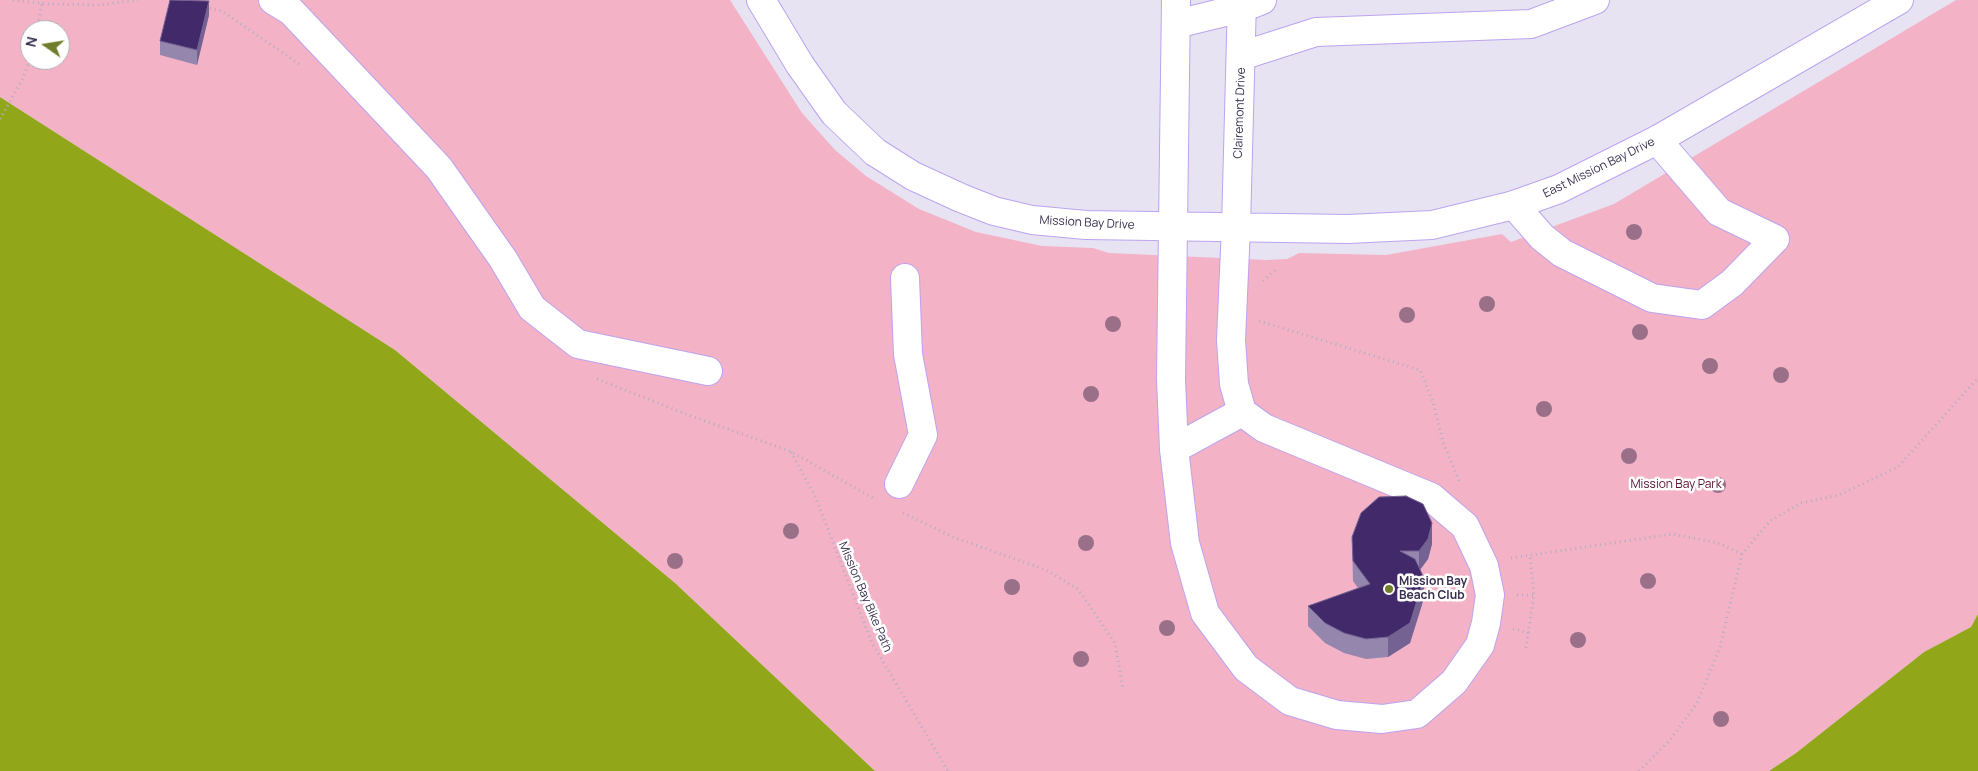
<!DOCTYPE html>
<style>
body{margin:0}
#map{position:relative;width:1978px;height:771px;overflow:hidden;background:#e8e3f3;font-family:Manrope,sans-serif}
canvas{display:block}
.north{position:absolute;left:20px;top:20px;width:50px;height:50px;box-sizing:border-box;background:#fff;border:1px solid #b0acb8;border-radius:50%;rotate:283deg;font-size:14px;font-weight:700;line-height:20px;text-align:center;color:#392f4e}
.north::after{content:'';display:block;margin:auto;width:18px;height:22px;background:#707e2b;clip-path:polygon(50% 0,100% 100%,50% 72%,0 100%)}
</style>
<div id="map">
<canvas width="1978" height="771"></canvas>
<div class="north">N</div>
</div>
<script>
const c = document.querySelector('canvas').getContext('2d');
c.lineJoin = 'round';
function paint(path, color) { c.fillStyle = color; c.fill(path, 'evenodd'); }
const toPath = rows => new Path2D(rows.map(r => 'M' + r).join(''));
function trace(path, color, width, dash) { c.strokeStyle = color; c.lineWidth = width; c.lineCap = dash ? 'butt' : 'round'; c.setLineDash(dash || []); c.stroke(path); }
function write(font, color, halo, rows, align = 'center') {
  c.font = font + ' Manrope,sans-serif'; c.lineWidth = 5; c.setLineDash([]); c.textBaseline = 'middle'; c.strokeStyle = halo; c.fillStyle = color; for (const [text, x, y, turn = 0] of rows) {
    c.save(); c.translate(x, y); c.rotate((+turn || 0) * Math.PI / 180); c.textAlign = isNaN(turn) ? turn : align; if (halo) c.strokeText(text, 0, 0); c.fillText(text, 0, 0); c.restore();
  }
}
paint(toPath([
 [0,0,730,0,802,113,835,150,866,176,919,209,976,232,1042,246,1093,248,1109,253,1266,260,1287,259,1299,253,1386,255,1502,234,1511,242,1614,204,1956,0,1978,0,1978,614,1971,627,1924,652,1796,753,1769,771,875,771,675,583,395,350,0,97],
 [30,30,60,30,60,60,30,60]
]), '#f3b2c6');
paint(toPath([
 [0,97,395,350,675,583,875,771,0,771],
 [1978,614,1978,771,1769,771,1796,753,1924,652,1971,627]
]), '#92a61a');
const minor = toPath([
 [273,0,291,11,439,168,503,259,532,308,578,344,708,371],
 [1514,205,1542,237,1562,253,1652,298,1702,305,1732,283,1775,239,1719,212,1657,140],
 [1173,226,1171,379,1174,449,1185,543,1205,613,1246,668,1290,701,1337,715,1382,719,1417,714,1454,682,1480,645,1486,623,1490,595,1484,566,1465,526,1431,497,1264,428,1242,412,1234,384,1231,340,1236,227],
 [1174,449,1242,412],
 [899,484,923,435,908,354,905,278]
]);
const major = toPath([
 [761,0,800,65,834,113,875,152,913,176,961,198,994,211,1032,220,1086,225,1348,229,1432,225,1514,205,1559,189,1657,140,1899,0],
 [1173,226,1176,0],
 [1236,227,1242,0]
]);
const highway = toPath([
 [1176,24,1242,8,1262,0],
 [1241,56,1316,32,1531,24,1595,0]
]);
trace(minor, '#bca4f0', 30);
trace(major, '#bca4f0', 30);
trace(highway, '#bca4f0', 30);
trace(toPath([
 [13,0,48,4,99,5,138,0],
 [205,7,222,11,299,64],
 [37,30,42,3],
 [0,119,22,80,30,59],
 [1263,281,1275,270],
 [1259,321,1420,370,1433,402,1443,442,1460,483],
 [597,379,691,416,790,451,873,498],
 [791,452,815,496,872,643,948,771],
 [903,513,953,537,1046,570,1078,589,1115,643,1123,690],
 [1511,558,1673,534,1718,543,1742,554],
 [1517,595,1534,595],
 [1513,629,1530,633],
 [1526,648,1534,595,1530,555],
 [1639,771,1670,740,1697,703,1720,647,1742,554,1770,521,1801,503,1839,495,1898,467,1978,378]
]), '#b3adc1', 3, [1, 4]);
trace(minor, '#fff', 28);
trace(major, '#fff', 28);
trace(highway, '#fff', 28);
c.fillStyle = '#9a7089';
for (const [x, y] of [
 [1634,232],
 [1487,304],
 [1407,315],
 [1113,324],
 [1640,332],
 [1710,366],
 [1781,375],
 [1091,394],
 [1544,409],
 [1629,456],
 [1718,485],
 [791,531],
 [1086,543],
 [675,561],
 [1648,581],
 [1012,587],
 [1167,628],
 [1578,640],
 [1081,659],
 [1721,719]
]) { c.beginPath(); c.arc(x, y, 8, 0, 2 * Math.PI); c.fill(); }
paint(toPath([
 [209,15,197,65,160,55,160,41],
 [1352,537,1432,544,1428,559,1420,570,1424,598,1410,643,1388,657,1366,659,1344,653,1325,643,1308,626,1308,606,1358,588,1353,581]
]), '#9586ae');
paint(toPath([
 [209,1,209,15,197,65,197,50],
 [1432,523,1432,544,1428,559,1419,571,1419,551],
 [1424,578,1424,598,1410,643,1388,657,1388,637]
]), '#746293');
const building = toPath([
 [170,0,209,1,197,50,160,41,170,0],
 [1406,496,1423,504,1432,523,1428,539,1419,551,1400,551,1415,559,1424,578,1410,623,1388,637,1366,639,1344,633,1325,623,1308,606,1370,584,1353,561,1352,537,1361,513,1379,497,1406,496]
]);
paint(building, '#422a6a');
trace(building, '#746293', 1);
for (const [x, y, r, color] of [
 [1389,589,5,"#707e2b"]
]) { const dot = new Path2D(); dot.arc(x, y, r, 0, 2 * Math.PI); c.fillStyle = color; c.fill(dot); trace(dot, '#fff', 2); }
write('12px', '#392f4e', '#fff', [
 ["Clairemont Drive",1240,113,-88],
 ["East Mission Bay Drive",1599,168,-26],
 ["Mission Bay Drive",1087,223,3],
 ["Mission Bay Bike Path",865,597,67]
]);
write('12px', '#5b1132', '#fff', [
 ["Mission Bay Park",1676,485]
]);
write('bold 12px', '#392f4e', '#fff', [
 ["Mission Bay",1399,582],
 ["Beach Club",1399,596]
], 'left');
</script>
